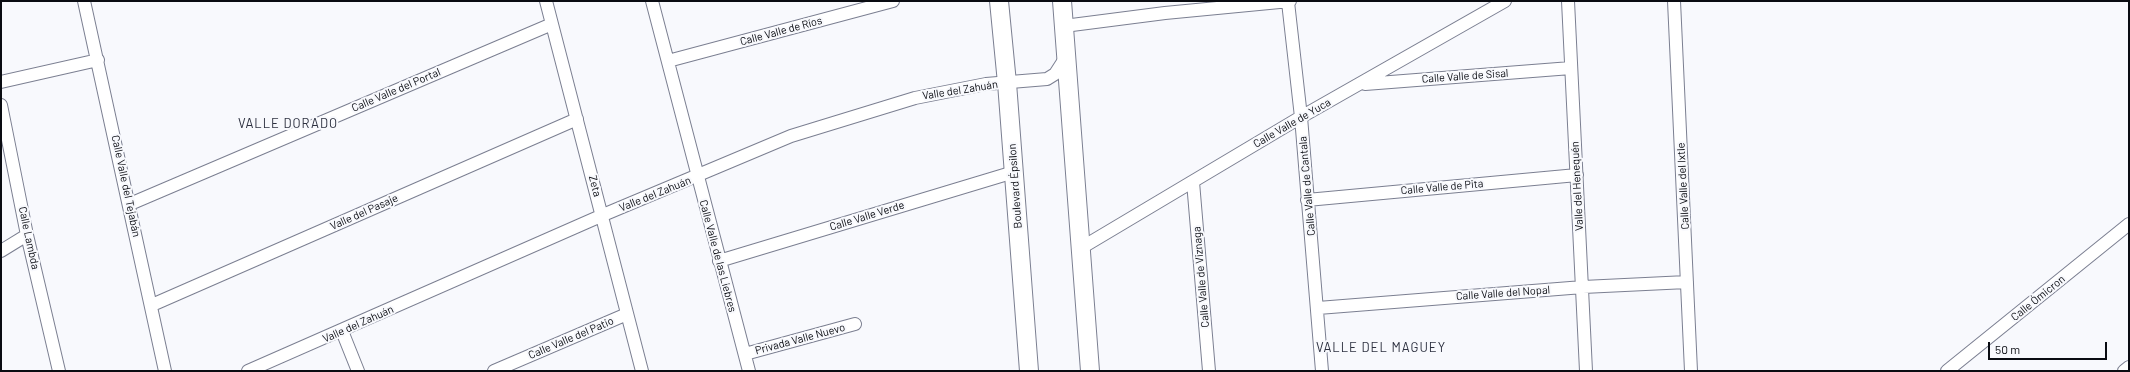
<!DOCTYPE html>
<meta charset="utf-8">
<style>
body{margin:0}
#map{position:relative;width:2130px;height:372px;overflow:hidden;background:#f8f9fd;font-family:Barlow,sans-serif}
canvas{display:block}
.frame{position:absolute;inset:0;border:2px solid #0a0c12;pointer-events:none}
.scale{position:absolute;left:1988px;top:342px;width:119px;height:18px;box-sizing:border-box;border:2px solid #0a0c12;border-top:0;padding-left:5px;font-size:12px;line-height:14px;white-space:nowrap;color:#0a0c12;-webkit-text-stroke:3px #f8f9fd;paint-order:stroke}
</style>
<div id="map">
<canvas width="2130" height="372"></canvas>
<div class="frame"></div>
<div class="scale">50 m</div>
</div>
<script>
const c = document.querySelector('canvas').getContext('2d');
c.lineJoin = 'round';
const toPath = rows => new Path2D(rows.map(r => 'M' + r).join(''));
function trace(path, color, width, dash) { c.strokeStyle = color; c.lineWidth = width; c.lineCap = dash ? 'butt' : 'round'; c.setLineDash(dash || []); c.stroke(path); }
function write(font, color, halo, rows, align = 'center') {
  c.font = font + ' Barlow,sans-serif'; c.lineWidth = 4; c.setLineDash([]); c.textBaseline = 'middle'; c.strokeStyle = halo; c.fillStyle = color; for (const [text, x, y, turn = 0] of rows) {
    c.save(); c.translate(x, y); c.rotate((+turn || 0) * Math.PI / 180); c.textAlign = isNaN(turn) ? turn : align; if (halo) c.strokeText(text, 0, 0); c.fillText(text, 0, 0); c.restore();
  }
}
const street = toPath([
 [84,1,165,371],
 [546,1,642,371],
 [652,1,749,371],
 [1568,1,1586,371],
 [1674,1,1691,371],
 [1288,2,1301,117,1322,371],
 [1064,26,1165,13,1290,1],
 [668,61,893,1],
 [1,82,98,60],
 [1365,84,1571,68],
 [1,105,27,235,59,371],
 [1193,182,1209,371],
 [1307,200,1577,175],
 [130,204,552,24],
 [1081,248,1301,117,1505,1],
 [1,251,27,235],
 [719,261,1014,172],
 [152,305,577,119],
 [1318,308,1583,287,1687,282],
 [342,331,358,371],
 [745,354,855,324],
 [248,371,603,215,791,136,915,98,986,84,1047,79,1055,74,1066,57],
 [494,371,627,314],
 [1947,371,2129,224],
 [2124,371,2129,367]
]);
const secondary = toPath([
 [999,1,1007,83,1029,371],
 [1062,1,1090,371]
]);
trace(street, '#7b7f91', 14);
trace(secondary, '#7b7f91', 20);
trace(street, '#fff', 12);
trace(secondary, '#fff', 18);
write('11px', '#0a0c12', '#f8f9fd', [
 ["Calle Valle de Ríos",781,31,-15],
 ["Calle Valle de Sisal",1465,76,-4],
 ["Calle Valle del Portal",396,90,-23],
 ["Valle del Zahuán",960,90,-9],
 ["Calle Valle de Yuca",1292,123,-30],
 ["Calle Valle del Tejabán",126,186,78],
 ["Zeta",595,186,75],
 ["Boulevard Épsilon",1015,186,-94],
 ["Calle Valle de Cantala",1307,186,-95],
 ["Valle del Henequén",1577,186,-93],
 ["Calle Valle del Ixtle",1683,186,-93],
 ["Calle Valle de Pita",1442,187,-5],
 ["Valle del Zahuán",655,194,-22],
 ["Valle del Pasaje",364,212,-24],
 ["Calle Valle Verde",867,216,-17],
 ["Calle Lambda",29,238,78],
 ["Calle Valle de las Liebres",718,256,75],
 ["Calle Valle de Viznaga",1201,277,-95],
 ["Calle Valle del Nopal",1503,293,-4],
 ["Calle Ómicron",2038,298,-39],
 ["Valle del Zahuán",358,324,-24],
 ["Calle Valle del Patio",571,338,-23],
 ["Privada Valle Nuevo",800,339,-15]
]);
c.letterSpacing = '1px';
write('13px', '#2d3140', '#f8f9fd', [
 ["VALLE DORADO",288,124],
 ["VALLE DEL MAGUEY",1381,348]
]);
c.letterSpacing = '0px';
</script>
